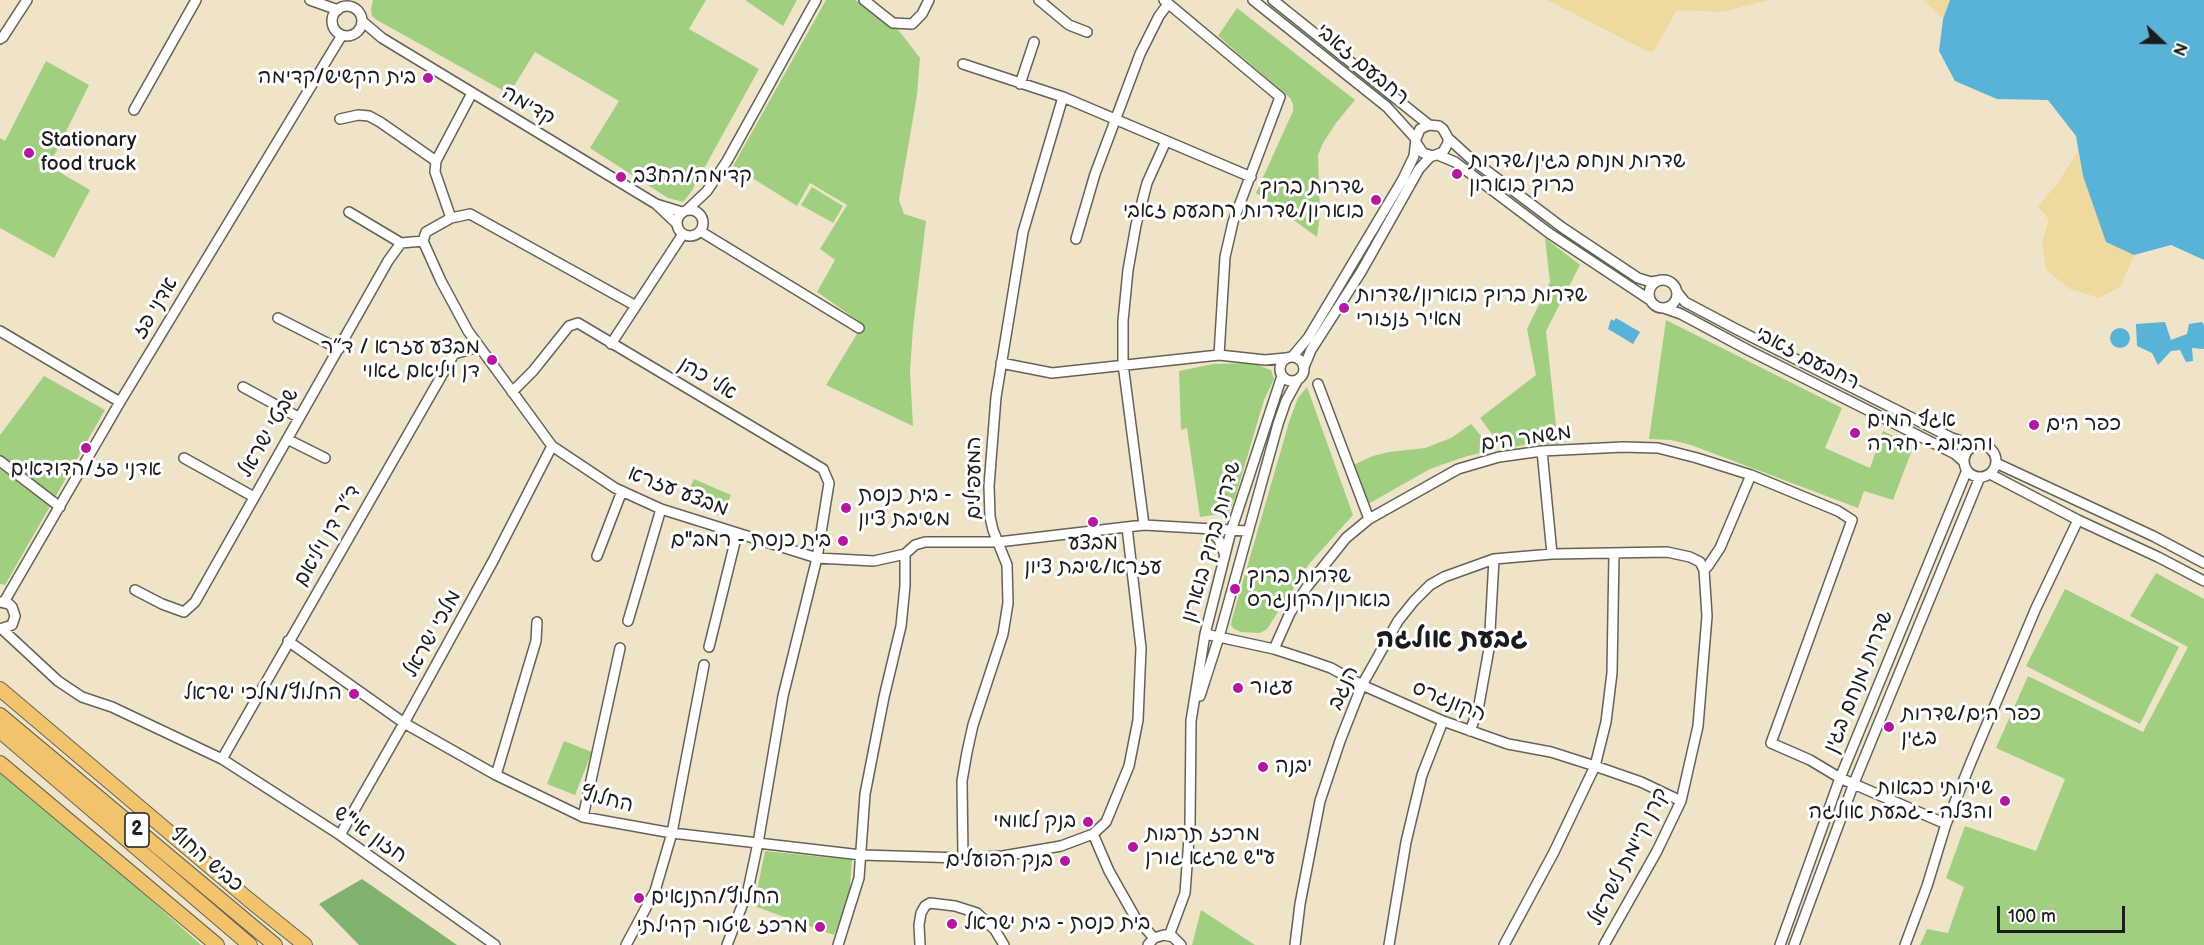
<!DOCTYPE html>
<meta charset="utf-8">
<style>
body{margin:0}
#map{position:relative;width:2204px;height:945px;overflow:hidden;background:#efe4c8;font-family:"Balsamiq Sans",sans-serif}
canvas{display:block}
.north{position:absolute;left:2132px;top:12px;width:60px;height:60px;-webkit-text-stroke:4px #fff;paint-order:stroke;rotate:112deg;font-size:16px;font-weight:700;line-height:24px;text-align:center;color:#1c1c1c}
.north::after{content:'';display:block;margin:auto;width:21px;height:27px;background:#1c1c1c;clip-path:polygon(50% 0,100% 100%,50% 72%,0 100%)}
.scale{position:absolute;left:1997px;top:906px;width:128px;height:27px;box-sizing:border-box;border:3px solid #1c1c1c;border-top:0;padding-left:8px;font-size:18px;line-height:21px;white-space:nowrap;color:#1c1c1c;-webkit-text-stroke:4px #fff;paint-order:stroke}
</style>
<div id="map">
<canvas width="2204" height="945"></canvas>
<div class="north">N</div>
<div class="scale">100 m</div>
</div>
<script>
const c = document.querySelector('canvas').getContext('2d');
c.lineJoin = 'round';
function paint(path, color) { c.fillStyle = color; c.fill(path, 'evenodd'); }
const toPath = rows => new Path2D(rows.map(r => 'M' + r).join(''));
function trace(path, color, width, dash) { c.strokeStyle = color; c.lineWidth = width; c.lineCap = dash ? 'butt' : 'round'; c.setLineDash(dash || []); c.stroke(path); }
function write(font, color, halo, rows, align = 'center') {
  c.font = font + ' "Balsamiq Sans","Playpen Sans Hebrew",sans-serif'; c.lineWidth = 6; c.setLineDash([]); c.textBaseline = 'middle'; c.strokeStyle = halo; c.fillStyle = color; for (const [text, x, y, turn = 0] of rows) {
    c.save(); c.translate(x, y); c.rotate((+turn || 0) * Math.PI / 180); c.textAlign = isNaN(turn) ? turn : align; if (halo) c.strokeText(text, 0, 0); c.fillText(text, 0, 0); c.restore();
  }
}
paint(toPath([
 [373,0,706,0,689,29,759,69,691,192,683,202,668,198,590,148,619,101,535,52,509,94,377,20,372,16,371,9],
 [745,0,797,0,783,26],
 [826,0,855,0,893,23,920,58,917,95,899,200,904,214,926,221,913,328,910,370,913,426,826,385,863,324,817,292,835,260,820,249,847,205,810,183,797,206,733,166],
 [1237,8,1355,100,1336,123,1323,143,1318,155,1320,215,1317,237,1256,193,1293,111,1293,104,1290,98,1218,36],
 [46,61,89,85,49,166,90,190,54,258,0,228,0,138,5,141],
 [812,187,843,206,833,223,801,205],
 [1545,238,1580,265,1546,331,1558,444,1524,445,1503,449,1480,418,1536,375,1527,329,1550,282],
 [1666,320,1842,408,1825,448,1870,468,1883,431,1914,445,1893,500,1864,491,1858,508,1691,445,1671,440,1649,439],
 [1252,363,1271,370,1274,379,1264,400,1235,498,1231,508,1227,513,1200,517,1187,428,1181,430,1179,371,1213,364],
 [44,376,105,410,5,585,0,584,0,435],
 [1307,387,1353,515,1309,564,1267,629,1260,633,1241,632,1234,629,1231,625,1232,619,1290,419,1298,398],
 [1471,424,1493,450,1464,457,1430,469,1370,503,1366,502,1353,465,1373,456,1389,452,1425,448,1451,438],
 [694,479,731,495,722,517,684,501],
 [2156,573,2204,599,2204,945,1920,945,1927,929,1948,933,1964,887,1946,878,1965,826,2036,851,2065,779,1996,748,2028,676,2143,732,2188,647,2130,616],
 [2065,589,2179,647,2140,724,2026,666],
 [564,741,592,752,575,795,547,784],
 [0,773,113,866,201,945,0,945],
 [765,851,852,860,849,898,834,935,754,906],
 [1201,910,1255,945,1192,945]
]), '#a0d07f');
paint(toPath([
 [362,879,457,945,359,945,319,904]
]), '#80b26e');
paint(toPath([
 [1547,0,1769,0,1722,12,1677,10,1654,51,1649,52],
 [1923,0,1950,0,1943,19],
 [2078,151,2083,176,2106,242,2134,255,2120,287,2099,298,2070,289,2046,270,2042,243,2049,220,2038,206,2057,184]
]), '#eeda9e');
paint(toPath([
 [1950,0,2204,0,2204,260,2171,245,2134,255,2106,242,2083,176,2076,136,2048,100,1997,99,1955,81,1939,51,1943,19],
 [1616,318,1640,332,1633,344,1608,329,1611,319,1614,321],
 [2165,322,2171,340,2187,334,2189,324,2202,322,2204,325,2204,349,2192,348,2193,361,2186,362,2180,350,2171,351,2158,365,2152,353,2137,346,2136,324],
 '2110 338a10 10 0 1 1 20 0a10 10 0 1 1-20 0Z'
]), '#59b2d7');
const minor = toPath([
 [310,0,338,10],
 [864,0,893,23,912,24,922,14,929,0],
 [1039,0,1069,25,1087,32],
 [1164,0,1280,97,1233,222,1225,257,1219,355],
 [1253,0,1387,107,1416,139],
 [1273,0,1429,125],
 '332 21a15 15 0 1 1 30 0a15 15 0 1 1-30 0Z',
 [362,21,382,38,656,204,676,223],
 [0,39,3,37,27,0],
 [963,64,1063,97,1251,177],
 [1020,84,1034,42],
 [134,110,196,0],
 [340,119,358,115,369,116,380,122,436,161],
 [1448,138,1470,158,1563,228,1638,278,1651,282,1657,281],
 [1438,155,1455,162,1549,233,1650,300],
 [656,204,682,212],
 '677 223a13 13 0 1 1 26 0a13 13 0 1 1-26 0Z',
 [687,210,707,191,727,161,816,0],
 [349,212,401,243],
 [451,218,435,172,436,161,472,93],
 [700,231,859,328],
 [1076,239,1095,174,1140,54,1159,16,1168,4],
 '1649 294a14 14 0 1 1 28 0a14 14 0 1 1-28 0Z',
 [1677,292,1685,302,1736,329,1952,438,1975,446],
 [636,306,470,214,451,218,426,232,423,241,441,281,468,331,552,446,615,488,661,509,817,558,874,561,905,554,915,545,925,542,998,542,1144,525,1247,531],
 [1664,308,1681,314,1748,350,1955,454,1964,462],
 [278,318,339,349],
 [0,331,120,402],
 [611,344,683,234],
 '1280 369a12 12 0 1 1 24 0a12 12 0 1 1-24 0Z',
 [1292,357,1308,338,1403,179,1414,156,1416,139,1420,129,1429,125,1439,126,1443,129,1448,138,1448,143,1443,152,1433,156,1423,153,1417,144],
 [1001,363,1052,373,1219,355,1265,360,1286,358],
 [1304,367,1311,350,1361,272,1419,169,1431,156],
 [1318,384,1369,519],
 [243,387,298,417],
 [512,392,533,371,569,326,578,323,823,469,829,483,817,558,783,696,758,843,748,890,727,945],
 [287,439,325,458],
 '1964 461a16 16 0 1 1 32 0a16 16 0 1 1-32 0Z',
 [1542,451,1552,554],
 [184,458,254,497],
 [0,461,60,507],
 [1996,463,2153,536,2204,563],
 [1990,474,2078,520,2158,557,2204,581],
 [1144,525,1123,364,1123,321,1128,270,1136,225,1147,183,1166,141],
 [1209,529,1219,540,1225,555],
 [597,556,622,491],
 [1704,570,1708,566,1720,548,1751,475],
 [135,590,162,604,184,612,195,602,388,261,401,243,423,241],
 [0,602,9,604,12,607,15,616,12,625,0,629],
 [4,602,120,402,342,35],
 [628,621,661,509],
 [3,630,58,681,82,697,112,707,222,759,340,835,495,945],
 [1205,634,1274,649,1308,660,1331,668,1362,685,1443,721,1508,744,1551,752,1595,766,1641,782,1681,801],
 [288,641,404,723,496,775,583,817,672,833,861,855,963,858,1003,856,1061,846,1093,834,1106,822,1129,766,1138,720,1141,648,1127,527],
 [709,647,737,534],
 [1274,649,1290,613,1307,587,1346,538,1369,519,1458,469,1499,457,1542,451,1623,447,1658,448,1697,458,1751,475,1838,511,1852,520,1771,743,1810,760,1840,778,1946,824],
 [1200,696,1219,637,1278,424,1286,401,1297,381],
 [1470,731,1478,710,1489,649,1494,559],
 [222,759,454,354,479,347],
 [496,775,536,641,537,622],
 [583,817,620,648],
 [1093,834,1109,871,1135,917,1154,938],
 [340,835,404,723,493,561,552,446],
 [963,858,962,781,967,752,973,725,1003,634,1008,603,1007,565,993,530,990,517,989,486,996,397,1023,232,1063,97],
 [1169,936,1185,893,1190,824,1191,721,1205,634,1231,531,1282,376],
 [626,945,655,891,672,833,704,665],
 [838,945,859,878,865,794,884,697,901,626,905,586,905,554],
 [920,945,919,925,921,913,925,906,930,903,955,906,977,913,995,930,1004,945],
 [1148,945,1154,938,1164,935,1173,937,1181,945],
 [1295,945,1300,904,1320,801,1340,741,1362,685,1398,621,1414,601,1430,585,1444,577,1494,559,1552,554,1667,552,1690,557,1700,562,1704,570,1707,616,1698,726,1681,801,1657,851,1604,945],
 [1389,945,1406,842,1422,775,1443,721],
 [1504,945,1554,852,1595,766,1606,722,1612,673,1614,554],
 [1780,945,1840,778,1967,470],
 [1794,945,1854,783,1980,477],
 [1905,945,1927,886,1946,824,1971,762,2036,608,2078,520]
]);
const highway = toPath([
 [0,689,248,899,305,945],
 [0,715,275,945],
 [0,731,250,945],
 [0,763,217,945]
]);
trace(minor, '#666258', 12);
trace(highway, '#666258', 16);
trace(minor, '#fff', 9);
trace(highway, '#f1c36a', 14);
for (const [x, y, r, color] of [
 [428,78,6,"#b5179e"],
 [29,153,6,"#b5179e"],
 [1457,174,6,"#b5179e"],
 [621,177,6,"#b5179e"],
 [1376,200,6,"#b5179e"],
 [1344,308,6,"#b5179e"],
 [492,360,6,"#b5179e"],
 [2034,425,6,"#b5179e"],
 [1855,433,6,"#b5179e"],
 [86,448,6,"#b5179e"],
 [846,508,6,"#b5179e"],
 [1093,522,6,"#b5179e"],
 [843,541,6,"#b5179e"],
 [1235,589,6,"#b5179e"],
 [1238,688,6,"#b5179e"],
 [354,694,6,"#b5179e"],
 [1889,727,6,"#b5179e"],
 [1263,767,6,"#b5179e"],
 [2005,801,6,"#b5179e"],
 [1088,822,6,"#b5179e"],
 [1133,847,6,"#b5179e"],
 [1065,861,6,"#b5179e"],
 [639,898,6,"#b5179e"],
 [952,924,6,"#b5179e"],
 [820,927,6,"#b5179e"]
]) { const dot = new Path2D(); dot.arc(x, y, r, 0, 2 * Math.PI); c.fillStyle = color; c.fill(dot); trace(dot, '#fff', 2); }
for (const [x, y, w] of [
 [137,830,24]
]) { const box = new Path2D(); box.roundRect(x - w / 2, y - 17, w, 34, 4.5); c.fillStyle = '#fff'; c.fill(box); trace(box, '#1c1c1c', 1.5); }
write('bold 20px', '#1c1c1c', null, [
 ["2",137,830]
]);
write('21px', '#1c1c1c', '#fff', [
 ["רחבעם זאבי",1362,65,40],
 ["קדימה",528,106,31],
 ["אדני פז",156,308,-59],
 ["רחבעם זאבי",1807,359,27],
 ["אלי כהן",707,379,31],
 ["שבטי ישראל",269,433,-60],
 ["משמר הים",1526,439,-8],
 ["המעפילים",975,478,-90],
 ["מבצע עזרא",678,492,21],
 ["ד״ר דן ויליאם",328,536,-60],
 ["שדרות ברוך בוארון",1212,542,-74],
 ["מלכי ישראל",433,634,-61],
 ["שדרות מנחם בגין",1859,682,-68],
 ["הנגב",1344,688,-66],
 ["הקונגרס",1449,702,22],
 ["החלוץ",607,800,14],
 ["חזון אי\"ש",370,835,35],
 ["קרן קיימת לישראל",1629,857,-63],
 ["כביש החוף",206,860,40]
]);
write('21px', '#1c1c1c', '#fff', [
 ["בית הקשיש/קדימה",416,78,"right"],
 ["Stationary",41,141],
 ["food truck",41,165],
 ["שדרות מנחם בגין/שדרות",1469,162],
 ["ברוך בוארון",1469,186],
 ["קדימה/החצב",633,177],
 ["שדרות ברוך",1364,188,"right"],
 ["בוארון/שדרות רחבעם זאבי",1364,212,"right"],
 ["שדרות ברוך בוארון/שדרות",1356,296],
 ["מאיר זנזורי",1356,320],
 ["מבצע עזרא / ד״ר",480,348,"right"],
 ["דן ויליאם גאוי",480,372,"right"],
 ["אגף המים",1867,421],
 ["והביוב - חדרה",1867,445],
 ["כפר הים",2046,425],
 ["אדני פז/הדודאים",86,470,"center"],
 ["בית כנסת -",858,496],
 ["משיבת ציון",858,520],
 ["בית כנסת - רמב\"ם",831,541,"right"],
 ["מבצע",1093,544,"center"],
 ["עזרא/שיבת ציון",1093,568,"center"],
 ["שדרות ברוך",1247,577],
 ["בוארון/הקונגרס",1247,601],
 ["עגור",1250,688],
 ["החלוץ/מלכי ישראל",342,694,"right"],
 ["כפר הים/שדרות",1901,715],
 ["בגין",1901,739],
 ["יבנה",1275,767],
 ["שירותי כבאות",1993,789,"right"],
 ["והצלה - גבעת אולגה",1993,813,"right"],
 ["בנק לאומי",1076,822,"right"],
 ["מרכז תרבות",1145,835],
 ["ע\"ש שרגא גורן",1145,859],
 ["בנק הפועלים",1053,861,"right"],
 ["החלוץ/התנאים",651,898],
 ["בית כנסת - בית ישראל",964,924],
 ["מרכז שיטור קהילתי",808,927,"right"]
], 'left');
write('bold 27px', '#1c1c1c', '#fff', [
 ["גבעת אולגה",1452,640]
]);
</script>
